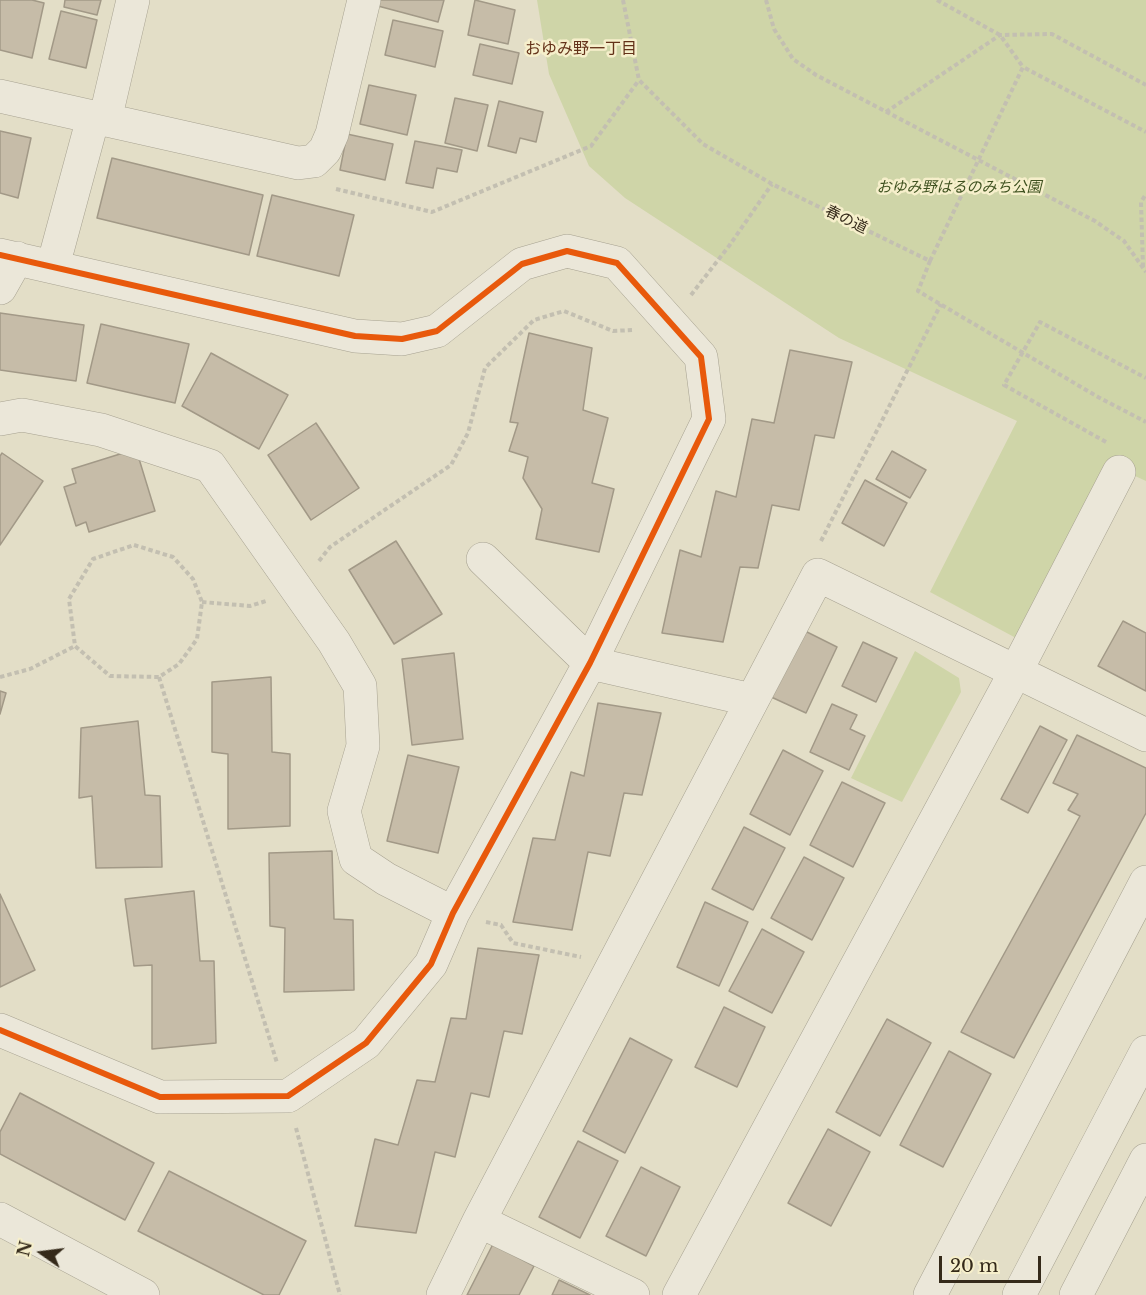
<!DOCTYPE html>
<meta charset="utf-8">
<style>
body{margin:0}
#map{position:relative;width:1146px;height:1295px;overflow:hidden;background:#e3dec7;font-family:"Libre Baskerville",serif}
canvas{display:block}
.north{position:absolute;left:12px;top:1223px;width:60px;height:60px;-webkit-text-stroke:4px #f6efcb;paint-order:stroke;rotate:284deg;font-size:16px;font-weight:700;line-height:24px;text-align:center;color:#352a1a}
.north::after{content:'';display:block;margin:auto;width:21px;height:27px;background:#352a1a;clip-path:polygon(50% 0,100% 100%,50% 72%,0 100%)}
.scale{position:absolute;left:939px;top:1256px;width:102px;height:27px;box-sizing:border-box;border:3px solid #352a1a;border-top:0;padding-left:8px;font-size:18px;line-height:21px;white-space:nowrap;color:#352a1a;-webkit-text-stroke:4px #f6efcb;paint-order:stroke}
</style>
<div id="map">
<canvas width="1146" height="1295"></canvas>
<div class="north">N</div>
<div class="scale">20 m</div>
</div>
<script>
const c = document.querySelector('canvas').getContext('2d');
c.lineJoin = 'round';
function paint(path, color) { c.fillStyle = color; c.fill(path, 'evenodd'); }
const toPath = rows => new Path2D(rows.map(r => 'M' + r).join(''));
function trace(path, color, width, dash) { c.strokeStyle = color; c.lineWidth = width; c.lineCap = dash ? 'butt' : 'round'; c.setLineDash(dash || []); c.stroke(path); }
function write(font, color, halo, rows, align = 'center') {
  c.font = font + ' "Libre Baskerville","Noto Sans JP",serif'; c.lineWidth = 5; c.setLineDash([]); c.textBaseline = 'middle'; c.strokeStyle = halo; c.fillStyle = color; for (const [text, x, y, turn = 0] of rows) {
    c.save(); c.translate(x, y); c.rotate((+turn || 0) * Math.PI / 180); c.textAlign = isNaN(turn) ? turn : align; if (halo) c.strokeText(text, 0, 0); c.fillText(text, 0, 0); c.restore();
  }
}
paint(toPath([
 [537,0,1146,0,1146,481,1111,465,1016,638,930,592,1017,421,839,338,625,198,589,166,549,74],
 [915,651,959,678,961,692,902,802,851,778]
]), '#cfd5a8');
const building = toPath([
 [0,0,32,0,44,3,32,58,0,50,0,0],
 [65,0,101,0,97,15,64,7,65,0],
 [380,0,444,0,438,22,378,6,380,0],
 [475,0,515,10,508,44,468,35,475,0],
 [61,11,97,20,86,68,49,59,61,11],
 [393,20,443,31,435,67,385,55,393,20],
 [480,44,519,53,512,84,473,75,480,44],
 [369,85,416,95,407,135,360,124,369,85],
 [455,98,488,105,477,151,445,143,455,98],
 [499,101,543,112,536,142,520,138,516,153,488,146,499,101],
 [0,131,31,138,18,198,0,193,0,131],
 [347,134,393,144,385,180,340,170,347,134],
 [415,141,462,150,457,172,437,168,433,188,406,183,415,141],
 [112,158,263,195,249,255,97,218,112,158],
 [272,195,354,215,339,276,257,256,272,195],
 [0,313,84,325,76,381,0,370,0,313],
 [101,324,189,344,175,403,87,383,101,324],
 [529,333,592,348,583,410,608,418,592,483,614,489,599,552,536,539,542,509,523,478,528,457,509,451,518,423,510,422,529,333],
 [790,350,852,362,834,438,815,435,799,510,772,505,758,568,740,567,723,642,662,633,680,550,701,557,716,491,736,497,752,419,774,423,790,350],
 [211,353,288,395,259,449,182,406,211,353],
 [316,423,359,488,311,520,268,455,316,423],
 [136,449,155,511,89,532,86,522,76,526,64,487,76,483,72,469,136,449],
 [892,451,926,470,910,498,876,479,892,451],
 [2,453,43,481,0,545,0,456,2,453],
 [865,480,907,503,884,546,842,523,865,480],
 [396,541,442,614,394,644,349,570,396,541],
 [1123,621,1146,633,1146,691,1098,666,1123,621],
 [801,629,837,647,806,713,769,696,801,629],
 [863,642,897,658,876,702,842,686,863,642],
 [454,653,463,739,412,745,402,659,454,653],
 [271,677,272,752,290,754,290,826,228,829,228,754,212,752,212,682,271,677],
 [0,691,6,693,0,714,0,691],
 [598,703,661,713,642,795,624,793,610,856,588,852,572,930,513,922,533,838,555,840,571,772,584,776,598,703],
 [832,704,857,715,850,729,865,736,849,770,810,752,832,704],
 [138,721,145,795,160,796,162,867,96,868,92,796,79,798,81,728,138,721],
 [1040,726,1067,740,1028,813,1001,799,1040,726],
 [1077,735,1146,768,1146,813,1014,1058,961,1032,1080,816,1068,810,1078,794,1053,783,1077,735],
 [783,750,823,771,790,835,750,814,783,750],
 [408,755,459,767,438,853,387,841,408,755],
 [842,782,885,803,853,867,810,845,842,782],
 [744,827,785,848,753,910,712,889,744,827],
 [332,851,334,919,353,920,354,990,284,992,285,928,270,926,269,853,332,851],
 [804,857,844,878,812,940,771,918,804,857],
 [194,891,200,961,214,961,216,1043,152,1049,152,965,134,966,125,899,194,891],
 [0,894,35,970,0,987,0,894],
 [705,902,748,922,719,986,677,967,705,902],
 [762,929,804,952,772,1013,729,991,762,929],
 [478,948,539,955,522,1034,504,1031,489,1097,471,1093,455,1157,435,1152,416,1233,355,1226,375,1139,398,1145,417,1080,435,1082,451,1018,466,1019,478,948],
 [724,1007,765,1027,737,1087,695,1067,724,1007],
 [887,1019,931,1043,880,1136,836,1112,887,1019],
 [630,1038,672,1060,625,1153,583,1131,630,1038],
 [949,1051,991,1074,943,1167,900,1145,949,1051],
 [20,1093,154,1163,125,1220,0,1154,0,1132,20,1093],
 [828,1129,870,1152,831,1226,788,1203,828,1129],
 [578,1141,618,1161,580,1238,539,1217,578,1141],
 [641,1167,680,1187,646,1256,606,1236,641,1167],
 [169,1171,306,1241,279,1295,264,1295,138,1231,169,1171],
 [493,1244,534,1266,519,1295,467,1295,493,1244],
 [559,1280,590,1295,552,1295,559,1280]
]);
paint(building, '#c6bca8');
trace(building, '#a29987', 1.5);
const minor = toPath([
 [0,96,298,163,314,161,325,150,332,134,364,0],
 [105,120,133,0],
 [0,255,355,336,402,339,437,331,522,264,567,251,617,263,701,357,709,419,590,663,453,913,431,964,366,1043,288,1096,160,1097,0,1030],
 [53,266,93,118],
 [0,288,17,258],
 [0,419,22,415,101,430,210,466,334,642,360,686,363,746,344,811,356,859,386,879,453,913],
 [483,559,590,663,752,700],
 [0,1219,143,1295],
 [479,1221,633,1295],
 [443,1295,479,1221,818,575,1146,735],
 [679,1295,1016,671,1119,472],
 [930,1295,1146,882],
 [1019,1295,1146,1052],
 [1076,1295,1146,1160]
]);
trace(minor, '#a7a291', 34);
trace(toPath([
 [623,0,639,80,703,144,772,184,930,261,918,291,1098,397,1146,422],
 [766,0,774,29,793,59,816,75,1095,221,1124,241,1146,272],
 [937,0,1000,35,1023,67],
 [886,112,1000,35,1052,34,1146,85],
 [336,189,432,212,591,146,639,80],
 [930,261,1023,67,1146,132],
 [1143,267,1141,202,1146,194],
 [691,295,729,246,772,184],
 [1106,442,1004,385,1040,322,1146,378],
 [821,541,941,304],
 [134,545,173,557,193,579,202,602,197,639,179,664,159,677,110,676,75,646,69,599,93,559,134,545],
 [319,561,330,547,451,465,468,433,485,368,534,320,564,311,613,331,632,330],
 [202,602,250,606,266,601],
 [0,677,30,669,75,646],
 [159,677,277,1063],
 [486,922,501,925,513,943,581,957],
 [296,1128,340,1295]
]), '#c3bfb1', 4, [4.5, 3]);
trace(minor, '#ebe7d9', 33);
trace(toPath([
 [0,255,355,336,402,339,437,331,522,264,567,251,617,263,701,357,709,419,590,663,453,913,431,964,366,1043,288,1096,160,1097,0,1030]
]), '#e8590c', 6);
write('italic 15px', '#3f5220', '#f6efcb', [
 ["おゆみ野はるのみち公園",959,188]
]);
write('15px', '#352a1a', '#f6efcb', [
 ["春の道",846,220,26]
]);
write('16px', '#633118', '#f6efcb', [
 ["おゆみ野一丁目",581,49]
]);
</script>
